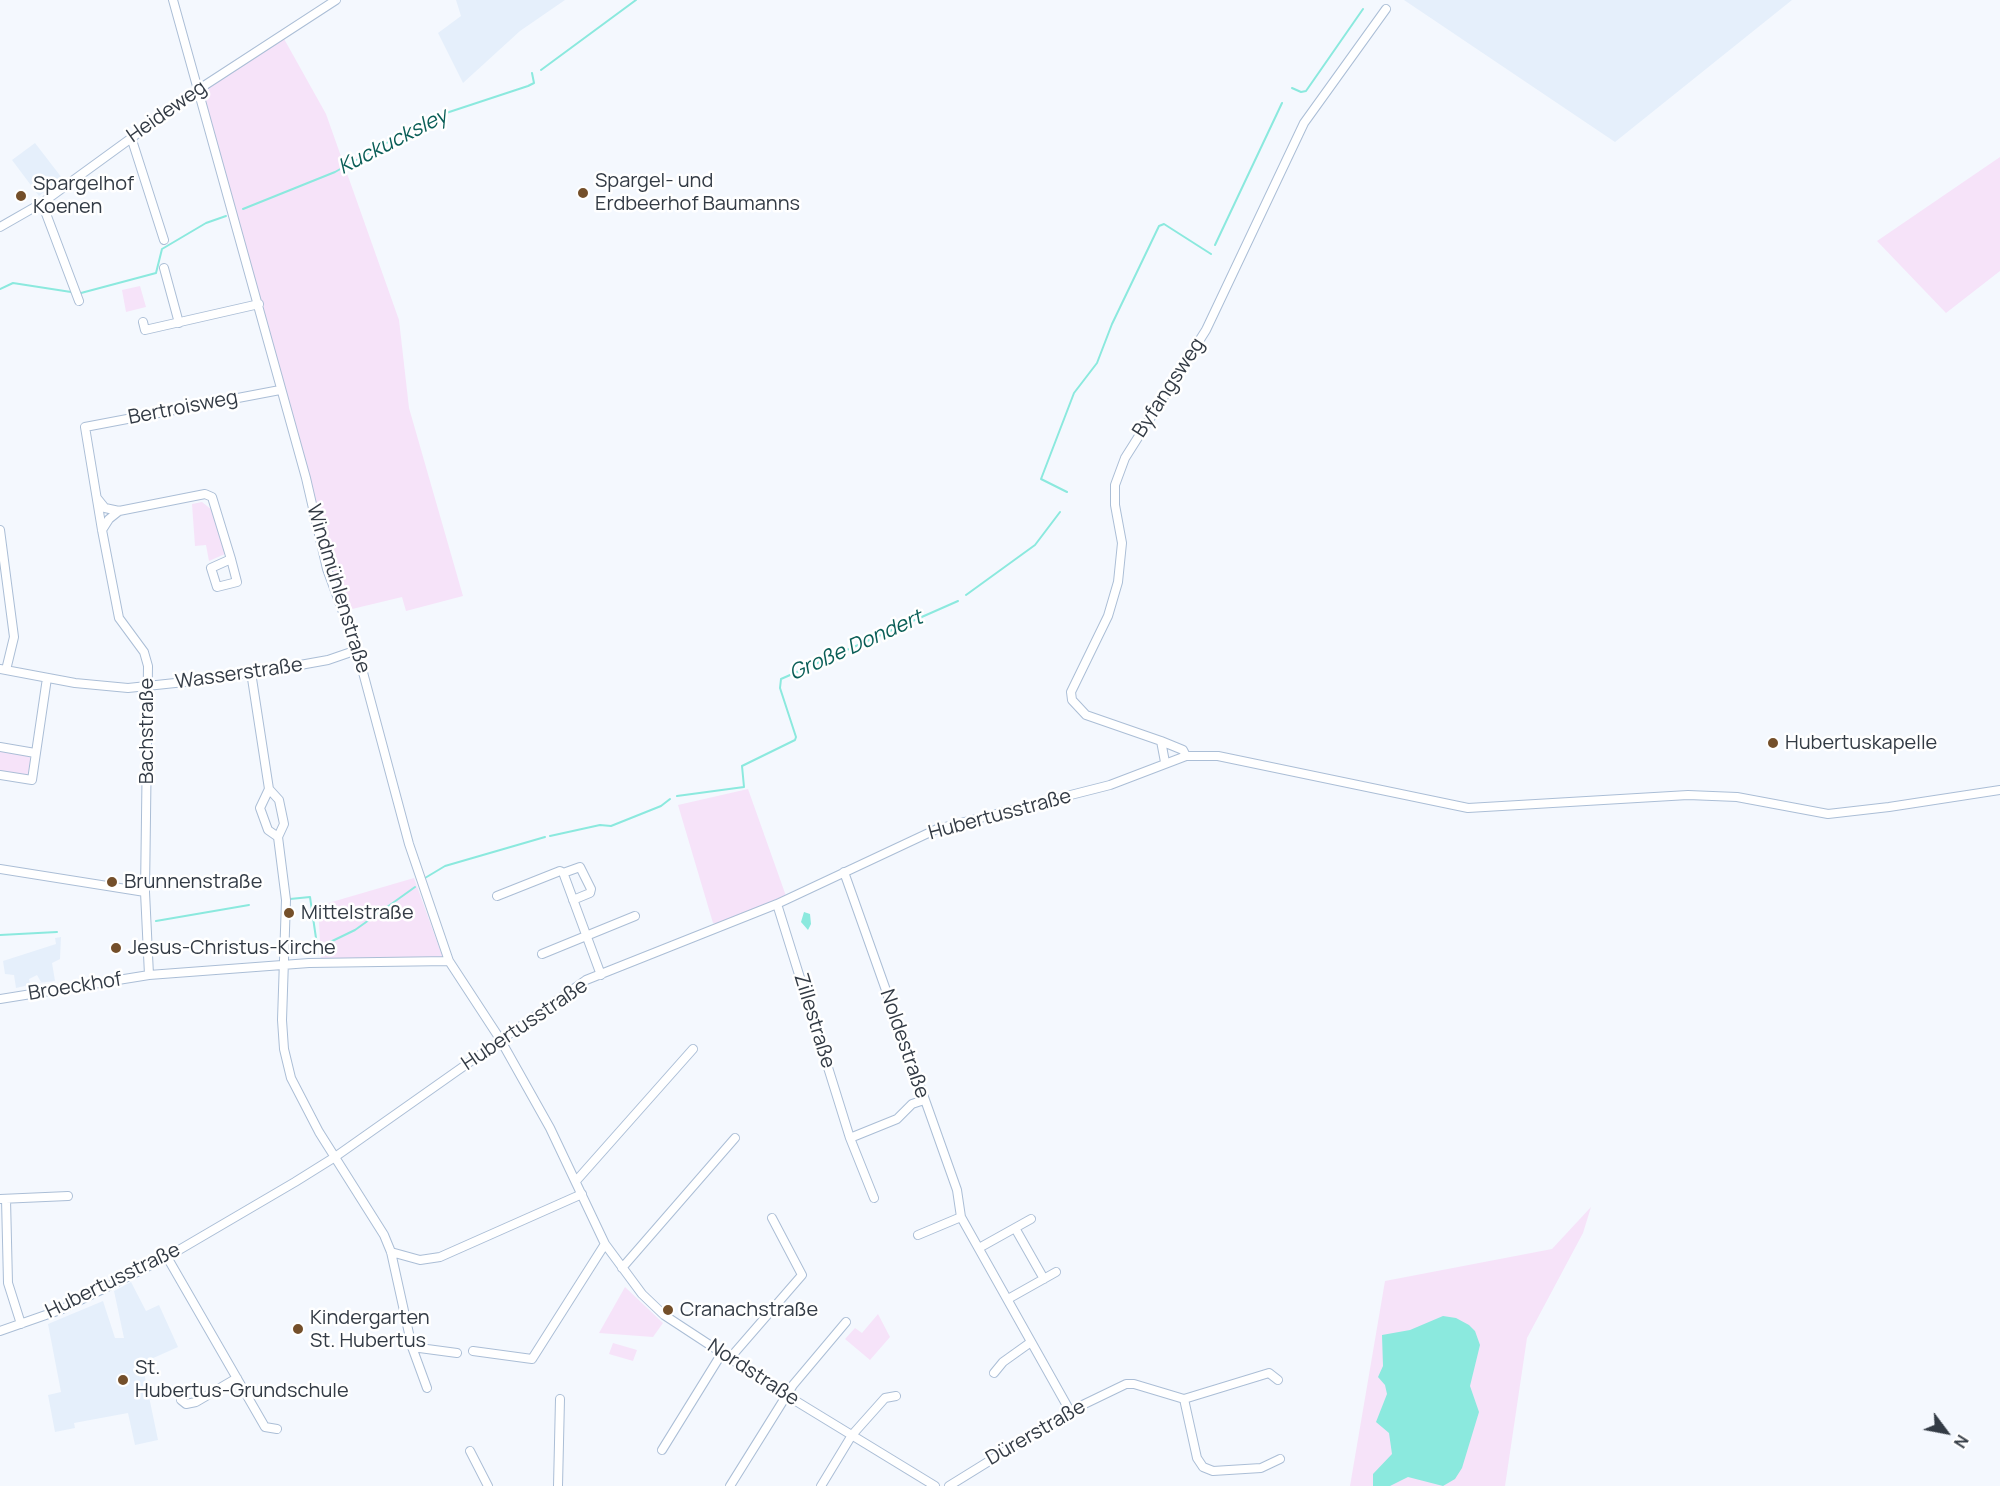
<!DOCTYPE html>
<meta charset="utf-8">
<style>
body{margin:0}
#map{position:relative;width:2000px;height:1486px;overflow:hidden;background:#f4f8fe;font-family:Manrope,sans-serif}
canvas{display:block}
.north{position:absolute;left:1916px;top:1402px;width:60px;height:60px;-webkit-text-stroke:4px #fff;paint-order:stroke;rotate:122deg;font-size:16px;font-weight:700;line-height:24px;text-align:center;color:#333b45}
.north::after{content:'';display:block;margin:auto;width:21px;height:27px;background:#333b45;clip-path:polygon(50% 0,100% 100%,50% 72%,0 100%)}
</style>
<div id="map">
<canvas width="2000" height="1486"></canvas>
<div class="north">N</div>
</div>
<script>
const c = document.querySelector('canvas').getContext('2d');
c.lineJoin = 'round';
function paint(path, color) { c.fillStyle = color; c.fill(path, 'evenodd'); }
const toPath = rows => new Path2D(rows.map(r => 'M' + r).join(''));
function trace(path, color, width, dash) { c.strokeStyle = color; c.lineWidth = width; c.lineCap = dash ? 'butt' : 'round'; c.setLineDash(dash || []); c.stroke(path); }
function write(font, color, halo, rows, align = 'center') {
  c.font = font + ' Manrope,sans-serif'; c.lineWidth = 5; c.setLineDash([]); c.textBaseline = 'middle'; c.strokeStyle = halo; c.fillStyle = color; for (const [text, x, y, turn = 0] of rows) {
    c.save(); c.translate(x, y); c.rotate((+turn || 0) * Math.PI / 180); c.textAlign = isNaN(turn) ? turn : align; if (halo) c.strokeText(text, 0, 0); c.fillText(text, 0, 0); c.restore();
  }
}
paint(toPath([
 [456,0,565,0,520,31,463,83,438,33,461,16],
 [1404,0,1792,0,1615,142],
 [35,143,62,178,39,196,12,160],
 [61,937,60,959,52,963,55,981,38,983,41,982,37,975,29,979,30,984,33,984,16,988,14,975,5,974,3,961,56,944,55,938],
 [131,1282,146,1311,159,1305,178,1347,142,1363,158,1440,135,1445,128,1413,74,1423,75,1428,55,1432,48,1395,61,1392,48,1324,103,1301,115,1338,124,1338,114,1291]
]), '#e5effb');
paint(toPath([
 [283,37,326,114,399,320,409,408,463,596,406,611,402,597,348,610,327,569,201,92],
 [2000,157,2000,271,1946,313,1877,241],
 [140,286,146,307,126,312,122,290],
 [202,502,212,510,225,554,209,561,206,545,195,546,192,504],
 [0,751,31,756,28,775,0,771],
 [748,789,786,896,717,924,713,923,678,805],
 [414,878,443,958,321,959,318,906],
 [1591,1207,1583,1233,1527,1338,1505,1486,1350,1486,1385,1281,1552,1249],
 [625,1287,663,1323,653,1337,599,1333],
 [878,1314,890,1337,870,1360,845,1339,855,1328,862,1333],
 [613,1343,637,1350,633,1361,609,1354]
]), '#f6e3f9');
paint(toPath([
 [804,912,810,914,811,924,808,930,801,922],
 [1443,1316,1456,1318,1469,1325,1475,1331,1480,1345,1470,1386,1479,1412,1462,1468,1455,1479,1443,1486,1408,1477,1390,1486,1373,1486,1373,1474,1392,1454,1389,1433,1376,1422,1387,1394,1385,1385,1378,1377,1383,1366,1382,1335,1410,1330]
]), '#8be9de');
trace(toPath([
 [541,70,636,0],
 [1292,88,1301,92,1306,91,1363,9],
 [243,209,335,172,431,118,528,86,534,83,532,73],
 [1215,245,1282,103],
 [0,289,13,283,71,292],
 [81,293,156,273,162,249,206,223,226,216],
 [1067,492,1041,479,1074,393,1097,363,1112,324,1159,226,1164,224,1211,254],
 [966,595,1035,545,1060,512],
 [677,796,744,787,742,766,795,740,796,737,780,688,781,679,958,601],
 [550,836,600,825,611,826,661,806,670,799],
 [425,878,445,866,545,837],
 [290,899,310,897,317,945,324,945,355,930,415,887],
 [156,921,249,905],
 [0,935,57,932]
]), '#8be9de', 2);
const street = toPath([
 [173,0,306,478,327,569,357,650,409,844,449,961,500,1039,550,1128,605,1244,642,1294,664,1315,786,1395,935,1486],
 [131,137,164,240],
 [42,203,79,301],
 [0,227,42,203,196,91,336,0],
 [164,268,179,323],
 [143,322,145,330,259,304],
 [97,498,105,508,119,511,205,494,212,497,231,559,211,568,217,587,237,582,231,559],
 [0,530,14,637,6,670],
 [102,530,109,519,119,511],
 [0,669,75,683,128,688,194,681,300,665,328,660,357,650],
 [251,672,269,789,279,800,284,824,278,837,286,900,282,1020,284,1049,291,1078,319,1132,384,1235,391,1252,412,1347,427,1388],
 [1161,741,1165,762],
 [0,747,35,753],
 [1186,756,1183,750,1161,741,1086,715,1072,700,1071,692,1108,616,1118,582,1122,543,1115,505,1115,485,1125,458,1206,330,1304,123,1386,9],
 [0,775,32,780,47,678],
 [269,789,260,808,268,830,278,837],
 [0,869,145,892],
 [844,872,957,1190,961,1217],
 [497,896,560,871,564,873],
 [573,900,590,893,591,889,580,867,566,872,564,875,601,975],
 [777,904,850,1138,874,1198],
 [542,954,635,916],
 [149,975,145,892,148,666,144,652,119,618,102,530,85,427,280,390],
 [0,999,149,975,309,963,449,961],
 [850,1138,897,1119,912,1104,924,1100],
 [576,1181,693,1049],
 [0,1199,68,1196],
 [6,1199,8,1283,21,1324],
 [1015,1228,1044,1279],
 [918,1235,961,1217,1070,1411],
 [979,1248,1031,1219],
 [391,1252,420,1260,440,1257,582,1194],
 [167,1257,265,1427,277,1429],
 [622,1268,735,1138],
 [1008,1299,1056,1272],
 [0,1331,60,1310,101,1290,167,1257,295,1182,335,1157,586,980,777,904,937,829,1110,785,1186,756,1218,756,1468,808,1688,795,1737,797,1828,814,1889,807,2000,790],
 [412,1347,457,1353],
 [473,1351,532,1359,605,1244],
 [730,1358,802,1275,772,1218],
 [994,1373,1003,1362,1031,1342],
 [1184,1399,1197,1458,1203,1467,1213,1471,1261,1468,1280,1459],
 [181,1400,186,1404,196,1402,237,1378],
 [662,1450,722,1353],
 [470,1451,488,1486],
 [558,1486,560,1399],
 [730,1486,793,1385,846,1322],
 [821,1486,852,1435,885,1398,896,1396],
 [949,1486,1070,1411,1126,1384,1134,1384,1184,1399,1269,1373,1278,1380]
]);
trace(street, '#abbed6', 10);
trace(street, '#fff', 8);
for (const [x, y, r, color] of [
 [583,193,6,"#744f2a"],
 [21,196,6,"#744f2a"],
 [1773,743,6,"#744f2a"],
 [112,882,6,"#744f2a"],
 [289,913,6,"#744f2a"],
 [116,948,6,"#744f2a"],
 [668,1310,6,"#744f2a"],
 [298,1329,6,"#744f2a"],
 [123,1380,6,"#744f2a"]
]) { const dot = new Path2D(); dot.arc(x, y, r, 0, 2 * Math.PI); c.fillStyle = color; c.fill(dot); trace(dot, '#fff', 2); }
write('20px', '#333b45', '#fff', [
 ["Heideweg",167,112,-35],
 ["Byfangsweg",1169,388,-57],
 ["Bertroisweg",183,408,-11],
 ["Windmühlenstraße",338,589,73],
 ["Wasserstraße",239,674,-8],
 ["Bachstraße",147,731,-90],
 ["Hubertusstraße",1000,815,-15],
 ["Broeckhof",75,987,-9],
 ["Zillestraße",814,1021,73],
 ["Hubertusstraße",525,1025,-34],
 ["Noldestraße",904,1044,71],
 ["Hubertusstraße",113,1281,-26],
 ["Nordstraße",753,1373,33],
 ["Dürerstraße",1036,1433,-30]
]);
write('20px', '#333b45', '#fff', [
 ["Spargel- und",595,181],
 ["Erdbeerhof Baumanns",595,204],
 ["Spargelhof",33,184],
 ["Koenen",33,207],
 ["Hubertuskapelle",1785,743],
 ["Brunnenstraße",124,882],
 ["Mittelstraße",301,913],
 ["Jesus-Christus-Kirche",128,948],
 ["Cranachstraße",680,1310],
 ["Kindergarten",310,1318],
 ["St. Hubertus",310,1341],
 ["St.",135,1368],
 ["Hubertus-Grundschule",135,1391]
], 'left');
write('italic 21px', '#0a5e57', '#fff', [
 ["Kuckucksley",393,142,-27],
 ["Große Dondert",856,646,-24]
]);
</script>
